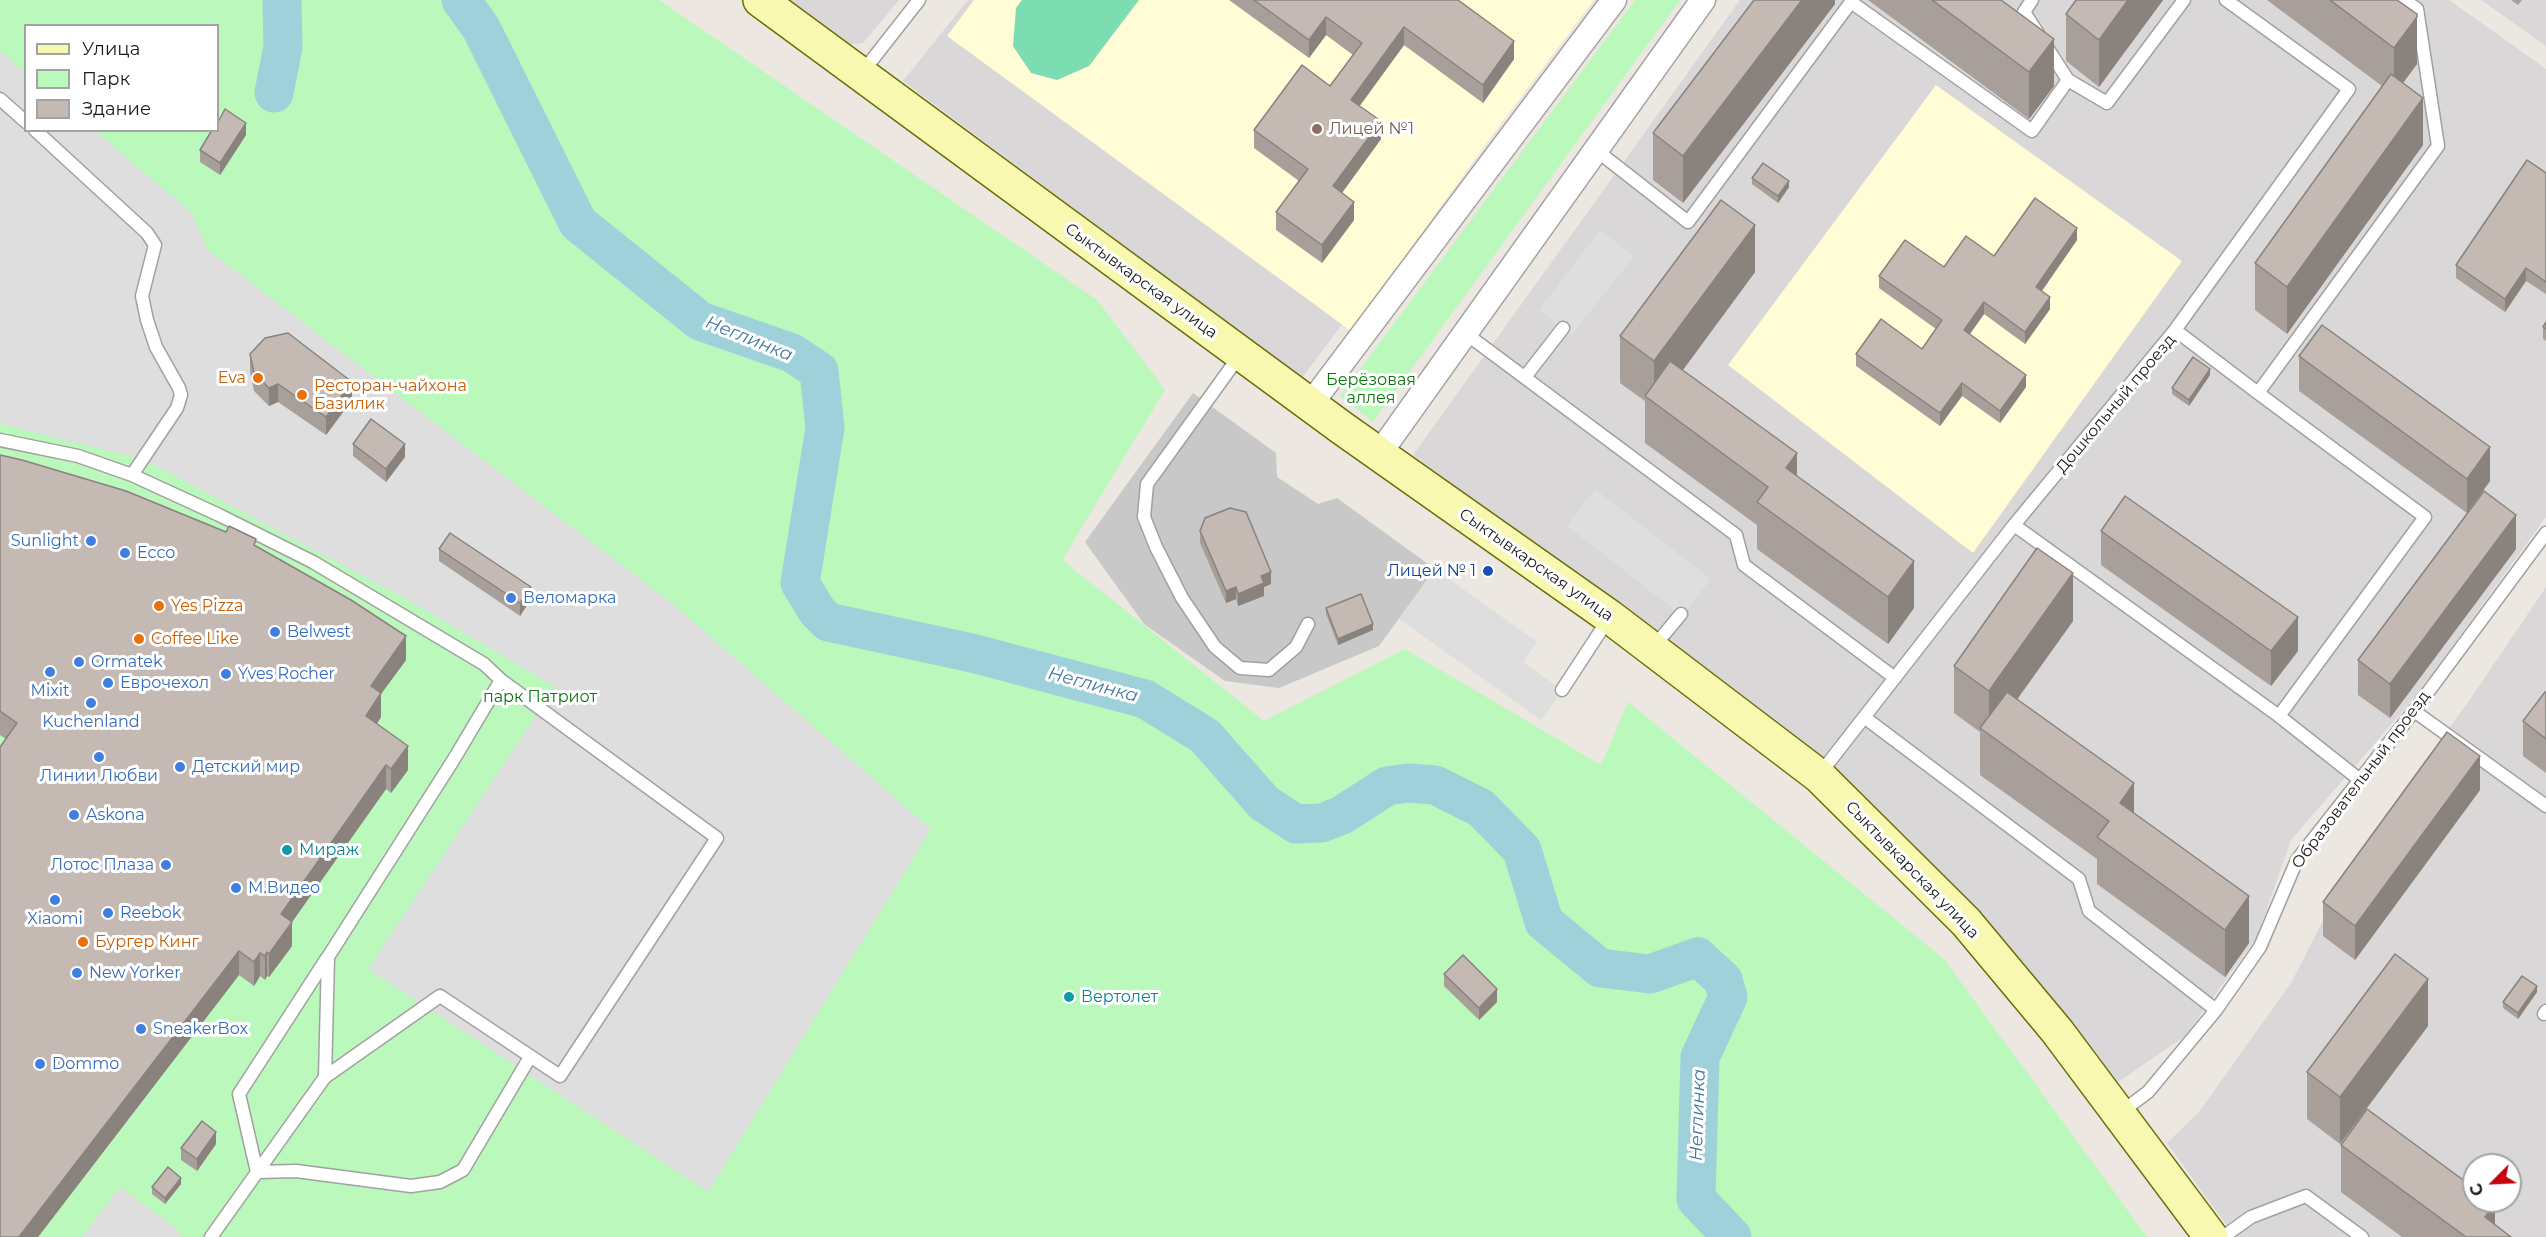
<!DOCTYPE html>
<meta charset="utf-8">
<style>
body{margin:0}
#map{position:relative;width:2546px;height:1237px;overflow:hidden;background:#ece7e0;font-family:Montserrat,sans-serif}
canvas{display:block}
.legend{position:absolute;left:24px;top:24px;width:195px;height:108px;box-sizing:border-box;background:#fff;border:2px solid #a3a3a3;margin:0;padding:8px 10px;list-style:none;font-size:18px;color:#1a1a1a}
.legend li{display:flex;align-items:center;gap:12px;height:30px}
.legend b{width:30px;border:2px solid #a3a3a3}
.north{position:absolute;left:2462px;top:1153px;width:60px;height:60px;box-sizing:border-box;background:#fff;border:2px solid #a3a3a3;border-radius:50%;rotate:246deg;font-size:16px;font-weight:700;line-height:24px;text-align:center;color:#1a1a1a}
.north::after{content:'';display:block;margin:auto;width:21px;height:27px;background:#c4010c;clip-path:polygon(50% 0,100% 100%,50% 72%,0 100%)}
</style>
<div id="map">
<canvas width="2546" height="1237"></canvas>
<ul class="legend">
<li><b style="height:8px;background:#f9f8b1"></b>Улица</li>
<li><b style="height:16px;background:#baf8bc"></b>Парк</li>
<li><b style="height:16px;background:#c4b9b3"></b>Здание</li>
</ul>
<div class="north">С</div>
</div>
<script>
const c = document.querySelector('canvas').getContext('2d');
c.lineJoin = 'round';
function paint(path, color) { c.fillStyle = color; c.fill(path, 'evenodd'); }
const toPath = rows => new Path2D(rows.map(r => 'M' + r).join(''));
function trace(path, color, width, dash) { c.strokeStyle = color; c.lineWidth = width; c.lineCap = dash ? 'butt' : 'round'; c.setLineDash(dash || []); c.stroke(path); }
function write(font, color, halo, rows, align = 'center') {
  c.font = font + ' Montserrat,sans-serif'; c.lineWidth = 6; c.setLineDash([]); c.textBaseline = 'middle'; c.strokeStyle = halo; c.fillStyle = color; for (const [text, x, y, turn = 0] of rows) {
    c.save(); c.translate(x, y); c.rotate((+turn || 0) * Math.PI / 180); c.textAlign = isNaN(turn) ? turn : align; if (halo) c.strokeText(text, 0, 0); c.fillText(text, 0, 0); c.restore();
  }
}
paint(toPath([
 [787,0,899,0,863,43,845,45],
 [968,0,1584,0,1302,378,903,81],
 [1740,0,2449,0,2546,69,2546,517,2415,697,2291,840,2257,937,2185,1036,2115,1084,2100,1057,1980,922,1661,638,1413,455],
 [2481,0,2546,0,2546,46],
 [2546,587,2546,1237,2235,1237,2167,1143,2199,1112,2291,983,2355,858,2469,701],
 [2474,1165,2510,1165,2510,1201,2474,1201]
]), '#d9d7d7');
paint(toPath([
 [974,0,1594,0,1491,137,1351,331,947,36],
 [1936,85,2182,261,1973,553,1728,365]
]), '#fffcd6');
paint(toPath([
 [1193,393,1276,453,1277,477,1318,504,1337,498,1435,569,1379,646,1279,688,1225,681,1144,624,1085,542]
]), '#c8c8c8');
paint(toPath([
 [0,0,659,0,1097,300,1165,390,1062,560,1264,721,1405,649,1601,765,1628,702,1944,959,2147,1237,0,1237],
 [26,26,218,26,218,130,26,130],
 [1635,0,1680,0,1373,422,1340,396]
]), '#baf8bc');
paint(toPath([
 [1022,0,1139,0,1089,66,1057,80,1031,73,1013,46,1016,8]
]), '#7cdcb2');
paint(toPath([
 [0,51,25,73,26,130,95,131,191,212,209,251,674,605,931,829,708,1192,368,969,555,687,410,601,143,459,0,424],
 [1600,230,1634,256,1572,335,1539,310],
 [1595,489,1711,579,1682,616,1567,526],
 [1435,569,1537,642,1523,662,1562,690,1541,720,1399,619],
 [120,1187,182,1233,178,1237,82,1237]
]), '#dedede');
trace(toPath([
 [461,0,481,28,578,223,700,321,792,353,819,371,825,428,800,583,817,611,828,622,972,653,1145,699,1205,736,1264,803,1296,824,1322,823,1342,815,1387,786,1408,783,1435,785,1481,808,1522,850,1544,922,1600,968,1650,974,1698,957,1723,980,1728,997,1700,1057,1696,1199,1732,1237],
 [274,93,283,47,282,0]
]), '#9fd1db', 39);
const lane = toPath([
 [861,74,919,0],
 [2068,80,2107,103,2184,0],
 [0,99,26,122],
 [35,130,147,233,155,245,142,296,147,320,156,347,179,388,181,395,177,408,132,475],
 [1596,150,1688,222,1851,2,2032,131,2068,80,2024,12,2032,0],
 [2175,330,2349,89,2226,0],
 [1465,333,1736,535,1744,565,1895,678],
 [1240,355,1147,484,1144,517,1156,547,1182,598,1215,647,1240,668,1269,670,1296,647,1308,624],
 [1525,377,1563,328],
 [0,440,78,456,132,475,219,515,313,562,484,664,501,680,454,759,328,957,325,1077],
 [2014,525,2279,716,2425,517,2258,393],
 [1661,638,1681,614],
 [1562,690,1609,618],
 [2414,711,2546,806],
 [2279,716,2360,780],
 [1864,717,2079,879,2089,911,2216,1010],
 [1819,775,2014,525,2175,330,2258,393,2438,146,2417,9,2404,0],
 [327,958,239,1094,257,1172,296,1171,411,1186,440,1182,463,1170,530,1057],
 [2544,1014,2546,1011],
 [2120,1113,2148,1092,2216,1010,2260,947,2297,860,2414,711,2546,533],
 [211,1237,325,1077,440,996,560,1076,717,838,501,680],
 [2223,1237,2251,1217,2306,1196,2362,1237]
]);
const street = toPath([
 [1310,405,1614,0],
 [1379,454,1703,0]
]);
const secondary = toPath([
 [760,0,1342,428,1610,617,1819,776,1966,922,2057,1031,2211,1237]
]);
trace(lane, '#a1a1a1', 15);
trace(street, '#a1a1a1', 27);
trace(secondary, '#696e05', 36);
trace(lane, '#fff', 12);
trace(street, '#fff', 24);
trace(secondary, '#f9f8b1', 33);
paint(toPath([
 [1229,0,1458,0,1514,59,1483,103,1404,45,1359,106,1381,139,1342,193,1354,220,1322,263,1276,230,1276,212,1299,181,1254,148,1254,130,1330,86,1353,55,1326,35,1309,58],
 [1835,0,1835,4,1683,203,1653,180,1653,133],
 [1868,0,2001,0,2054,86,2029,119],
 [2163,0,2099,87,2066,61,2066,14],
 [2267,0,2397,0,2417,64,2403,83,2423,145,2287,334,2255,310,2255,263,2382,86],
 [2511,0,2522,0,2518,5],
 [246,135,220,175,200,162,200,150],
 [2546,173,2546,294,2526,281,2505,312,2456,278,2456,265],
 [1752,178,1789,187,1778,203,1752,184],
 [2077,240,2042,291,2050,309,2025,344,1984,314,1970,334,2026,387,2000,423,1962,396,1940,426,1856,366,1856,354,1922,349,1936,329,1879,288,1879,276,1944,267,1994,256],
 [1755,272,1683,370,1797,476,1914,608,1888,644,1757,549,1757,525,1645,443,1645,401,1620,383,1620,336],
 [2546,322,2546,341,2543,339,2543,327],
 [250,354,352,400,326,435,278,402,269,406,254,391,250,372],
 [2299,356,2490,481,2467,513,2299,391],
 [2210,375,2189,406,2172,394,2172,388],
 [353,444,405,457,386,482,353,456],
 [0,455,256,547,406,660,381,694,381,717,377,724,408,770,391,793,386,789,292,922,292,946,269,977,267,976,265,980,260,976,254,986,239,975,38,1237,0,1237,6,739,0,735],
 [1200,531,1271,584,1264,587,1264,596,1238,606,1236,599,1226,603,1200,543],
 [2101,531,2298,651,2271,686,2101,565],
 [439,549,531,599,520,616,439,561],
 [2516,549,2390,718,2358,695,2358,660],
 [1326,608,1373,630,1338,645,1326,614],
 [2073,621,2017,699,2134,813,2249,943,2225,977,2097,884,2097,859,1980,775,1980,732,1954,713,1954,666],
 [2546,693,2546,773,2523,756,2523,721],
 [2480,790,2355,960,2323,936,2323,902],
 [1444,974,1497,1002,1479,1020,1444,986],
 [2537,992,2518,1019,2503,1008,2503,1002],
 [2428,1026,2340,1144,2307,1119,2307,1072],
 [216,1144,197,1171,181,1160,181,1148],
 [2341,1145,2495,1225,2511,1237,2402,1237,2341,1192],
 [181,1184,165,1204,152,1194,152,1187]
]), '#a99f9a');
paint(toPath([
 [1802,0,1835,0,1835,4,1683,203,1683,156],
 [2128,0,2163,0,2099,87,2099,40],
 [1326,17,1326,35,1309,58,1309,40],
 [2417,17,2417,64,2394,95,2394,48],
 [1404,27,1404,45,1351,118,1351,100],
 [2054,39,2054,86,2029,119,2029,72],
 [1514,41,1514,59,1483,103,1483,85],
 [2423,98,2423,145,2287,334,2287,287],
 [1381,121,1381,139,1333,205,1333,186],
 [246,123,246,135,220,175,220,163],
 [1789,181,1789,187,1778,203,1778,196],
 [1354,202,1354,220,1322,263,1322,245],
 [1755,225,1755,272,1657,405,1654,404,1654,361],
 [2077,228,2077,240,2036,299,2036,287],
 [2526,268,2526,281,2505,312,2505,299],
 [2050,297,2050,309,2025,344,2025,332],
 [1984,302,1984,314,1964,342,1964,330],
 [2210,369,2210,375,2189,406,2189,400],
 [2026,375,2026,387,2000,423,2000,411],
 [352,382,352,400,326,435,326,417],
 [1962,383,1962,396,1940,426,1940,413],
 [278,384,278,402,269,406,269,388],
 [405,444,405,457,386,482,386,469],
 [2490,447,2490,481,2467,513,2467,479],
 [1797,453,1797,500,1786,468],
 [2516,515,2516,549,2390,718,2390,684],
 [1914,561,1914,608,1888,644,1888,597],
 [1271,572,1271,584,1264,587,1264,596,1238,606,1238,594,1261,576],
 [2073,573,2073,621,1991,736,1989,735,1989,691],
 [531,587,531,599,520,616,520,603],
 [1236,587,1236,599,1226,603,1226,591],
 [2298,617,2298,651,2271,686,2271,651],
 [1373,624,1373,630,1338,645,1338,639],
 [406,636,406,660,381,694,381,717,366,740,366,716,371,686],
 [408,746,408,770,391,793,391,769],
 [2480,756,2480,790,2355,960,2355,926],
 [386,765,386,789,292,922,292,946,269,977,269,954,281,914],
 [2134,783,2134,830,2120,803],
 [2249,896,2249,943,2225,977,2225,930],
 [239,951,239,975,38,1237,19,1237],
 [267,952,267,976,265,980,265,956],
 [260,953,260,976,254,986,254,962],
 [2428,979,2428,1026,2340,1144,2340,1097],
 [2537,986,2537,992,2518,1019,2518,1013],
 [1497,989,1497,1002,1479,1020,1479,1008],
 [216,1132,216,1144,197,1171,197,1159],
 [181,1178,181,1184,165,1204,165,1198],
 [2495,1204,2495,1237,2485,1217]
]), '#89827d');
const building = toPath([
 [1254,0,1458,0,1514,41,1483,85,1404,27,1351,100,1381,121,1333,186,1354,202,1322,245,1276,212,1308,169,1254,130,1302,65,1330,86,1362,43,1326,17,1309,40,1254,0],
 [1754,0,1802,0,1683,156,1653,133,1754,0],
 [1932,0,2001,0,2054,39,2029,72,1932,0],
 [2076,0,2128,0,2099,40,2066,14,2076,0],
 [2330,0,2397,0,2417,14,2417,17,2394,48,2330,0],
 [2391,74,2423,98,2287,287,2255,263,2391,74],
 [225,109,246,123,220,163,200,150,212,130,218,130,218,122,225,109],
 [2527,160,2546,173,2546,282,2526,268,2505,299,2456,265,2527,160],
 [1763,163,1789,181,1778,196,1752,178,1763,163],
 [2035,198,2077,228,2036,287,2050,297,2025,332,1984,302,1964,330,2026,375,2000,411,1962,383,1940,413,1856,354,1881,319,1922,349,1942,320,1879,276,1905,240,1944,267,1966,236,1994,256,2035,198],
 [1721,200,1755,225,1654,361,1620,336,1721,200],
 [2546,322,2546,329,2543,327,2546,322],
 [2322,325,2490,447,2467,479,2299,356,2322,325],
 [288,333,352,382,326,417,278,384,269,388,254,373,250,354,265,338,288,333],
 [2193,357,2210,369,2189,400,2172,388,2193,357],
 [1670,361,1797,453,1786,468,1914,561,1888,597,1757,502,1768,487,1645,396,1670,361],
 [371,419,405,444,386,469,353,444,371,419],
 [0,455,22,460,126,491,226,532,229,526,256,539,254,545,351,600,406,636,371,686,381,693,366,716,408,746,391,769,386,765,281,914,292,922,269,954,267,952,265,956,260,953,254,962,239,951,19,1237,0,1237,0,747,17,723,0,711,0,455],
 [2484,491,2516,515,2390,684,2358,660,2484,491],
 [2125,496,2298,617,2271,651,2101,531,2125,496],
 [1230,508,1246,512,1271,572,1261,576,1264,583,1238,594,1236,587,1226,591,1200,531,1205,518,1230,508],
 [450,533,531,587,520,603,439,549,450,533],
 [2037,548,2073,573,1989,691,1954,666,2037,548],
 [1361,594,1373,624,1338,639,1326,608,1361,594],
 [2007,692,2134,783,2120,803,2249,896,2225,930,2097,837,2109,821,1980,728,2007,692],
 [2545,692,2546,693,2546,739,2523,721,2545,692],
 [2447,732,2480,756,2355,926,2323,902,2447,732],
 [2395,954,2428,979,2340,1097,2307,1072,2395,954],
 [1463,955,1497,989,1479,1008,1444,974,1463,955],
 [2522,976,2537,986,2518,1013,2503,1002,2522,976],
 [2367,1109,2474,1188,2474,1201,2491,1201,2495,1204,2485,1217,2511,1237,2466,1237,2341,1145,2367,1109],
 [202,1121,216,1132,197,1159,181,1148,202,1121],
 [168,1167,181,1178,165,1198,152,1187,168,1167]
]);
paint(building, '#c4b9b3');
trace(building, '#89827d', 1.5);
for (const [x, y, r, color] of [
 [1317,129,6,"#8d6e63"],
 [258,378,6,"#e8710a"],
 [302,395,6,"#e8710a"],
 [91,541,6,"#3f7fe0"],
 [125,553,6,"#3f7fe0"],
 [1488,571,6,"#1a4fb4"],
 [511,598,6,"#3f7fe0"],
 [159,606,6,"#e8710a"],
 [275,632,6,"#3f7fe0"],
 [139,639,6,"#e8710a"],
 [79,662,6,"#3f7fe0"],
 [50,672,6,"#3f7fe0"],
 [226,674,6,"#3f7fe0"],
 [108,683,6,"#3f7fe0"],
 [91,703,6,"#3f7fe0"],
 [99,757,6,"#3f7fe0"],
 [180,767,6,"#3f7fe0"],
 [74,815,6,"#3f7fe0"],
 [287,850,6,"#0f9aa8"],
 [166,865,6,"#3f7fe0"],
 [236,888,6,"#3f7fe0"],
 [55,900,6,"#3f7fe0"],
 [108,913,6,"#3f7fe0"],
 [83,942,6,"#e8710a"],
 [77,973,6,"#3f7fe0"],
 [1069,997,6,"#0f9aa8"],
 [141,1029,6,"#3f7fe0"],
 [40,1064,6,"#3f7fe0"]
]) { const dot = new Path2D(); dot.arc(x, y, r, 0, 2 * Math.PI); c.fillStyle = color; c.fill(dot); trace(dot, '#fff', 2); }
write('16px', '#785e54', '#fff', [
 ["Лицей №1",1329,129]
], 'left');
write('16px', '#1a1a1a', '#fff', [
 ["Сыктывкарская улица",1141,281,36],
 ["Дошкольный проезд",2116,404,-50],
 ["Сыктывкарская улица",1536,565,35],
 ["Образовательный проезд",2361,780,-53],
 ["Сыктывкарская улица",1912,870,46]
]);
write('16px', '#c56008', '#fff', [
 ["Eva",246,378,"right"],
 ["Ресторан-чайхона",314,386],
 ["Базилик",314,404],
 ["Yes Pizza",171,606],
 ["Coffee Like",151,639],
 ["Бургер Кинг",95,942]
], 'left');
write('16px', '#0b760e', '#fff', [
 ["Берёзовая",1371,380],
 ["аллея",1371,398],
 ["парк Патриот",540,697]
]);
write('16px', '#366cbe', '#fff', [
 ["Sunlight",79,541,"right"],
 ["Ecco",137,553],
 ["Веломарка",523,598],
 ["Belwest",287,632],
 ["Ormatek",91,662],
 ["Yves Rocher",238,674],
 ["Еврочехол",120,683],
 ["Mixit",50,691,"center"],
 ["Kuchenland",91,722,"center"],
 ["Детский мир",192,767],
 ["Линии Любви",99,776,"center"],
 ["Askona",86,815],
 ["Лотос Плаза",154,865,"right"],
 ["М.Видео",248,888],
 ["Reebok",120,913],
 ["Xiaomi",55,919,"center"],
 ["New Yorker",89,973],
 ["SneakerBox",153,1029],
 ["Dommo",52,1064]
], 'left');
write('16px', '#164399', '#fff', [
 ["Лицей № 1",1476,571]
], 'right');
write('16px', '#0d838f', '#fff', [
 ["Мираж",299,850],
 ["Вертолет",1081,997]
], 'left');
write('italic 18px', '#4679a0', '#fff', [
 ["Неглинка",749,339,22],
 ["Неглинка",1093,685,15],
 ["Неглинка",1698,1115,-88]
]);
</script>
